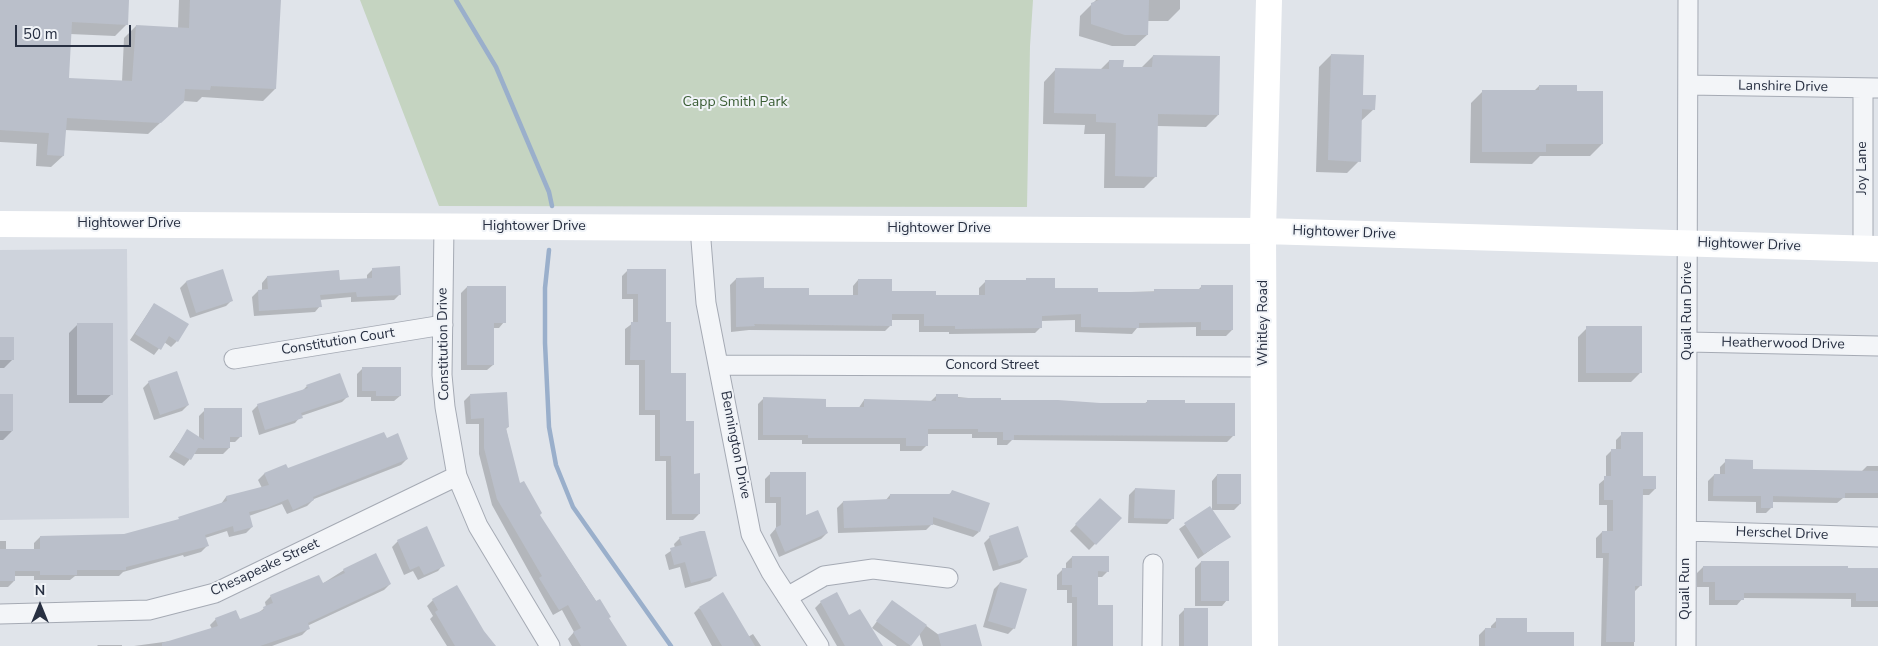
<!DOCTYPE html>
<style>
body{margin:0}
#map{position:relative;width:1878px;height:646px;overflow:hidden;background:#e0e4ea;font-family:"Nunito Sans",sans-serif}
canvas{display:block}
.north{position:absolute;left:15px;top:581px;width:50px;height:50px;-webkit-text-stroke:4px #f0f3f7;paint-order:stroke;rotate:0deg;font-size:14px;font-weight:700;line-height:20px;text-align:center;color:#283042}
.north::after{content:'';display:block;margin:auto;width:18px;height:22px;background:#283042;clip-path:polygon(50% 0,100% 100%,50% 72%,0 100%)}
.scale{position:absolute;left:15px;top:25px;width:116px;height:22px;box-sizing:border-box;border:2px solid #283042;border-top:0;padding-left:6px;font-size:15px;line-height:18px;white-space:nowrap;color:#283042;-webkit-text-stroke:4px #f0f3f7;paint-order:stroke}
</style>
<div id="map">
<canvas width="1878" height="646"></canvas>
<div class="north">N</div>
<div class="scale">50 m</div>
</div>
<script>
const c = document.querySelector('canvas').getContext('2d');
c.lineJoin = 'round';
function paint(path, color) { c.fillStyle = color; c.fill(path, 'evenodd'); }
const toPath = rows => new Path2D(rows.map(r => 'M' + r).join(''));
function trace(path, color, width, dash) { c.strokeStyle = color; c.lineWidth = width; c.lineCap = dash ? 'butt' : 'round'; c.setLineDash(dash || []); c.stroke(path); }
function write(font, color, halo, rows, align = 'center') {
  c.font = font + ' "Nunito Sans",sans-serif'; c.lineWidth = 4; c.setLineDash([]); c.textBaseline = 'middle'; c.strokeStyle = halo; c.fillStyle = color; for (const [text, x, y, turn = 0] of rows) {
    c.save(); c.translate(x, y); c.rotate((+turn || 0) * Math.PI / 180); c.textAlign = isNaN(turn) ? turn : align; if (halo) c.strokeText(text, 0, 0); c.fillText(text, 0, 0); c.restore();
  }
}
paint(toPath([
 [127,249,129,518,0,520,0,250]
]), '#ced3dc');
paint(toPath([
 [360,0,1033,0,1030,46,1027,207,439,206]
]), '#c5d4c1');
paint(toPath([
 [0,0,128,0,127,24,115,36,70,34,67,79,122,82,124,38,136,26,178,28,179,0,280,0,275,89,263,101,202,97,197,102,184,101,148,134,65,130,63,156,51,167,36,166,37,144,0,142],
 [1096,0,1180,0,1180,9,1168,21,1147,21,1147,35,1135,46,1112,46,1079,36,1080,16],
 [1331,55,1374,109,1361,121,1359,161,1347,173,1316,172,1319,67],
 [1153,56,1218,115,1206,127,1157,126,1156,176,1144,188,1104,188,1105,134,1084,134,1085,125,1043,124,1044,82,1055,70,1100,70,1109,61,1122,68,1141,68],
 [1539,86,1576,93,1602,144,1590,156,1540,156,1532,164,1470,163,1471,103,1483,91,1534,91],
 [373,269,400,294,394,300,351,302,351,297,320,300,320,306,315,312,254,316,252,297,258,291,262,291,262,283,267,277,339,281,367,279,367,275],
 [628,270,665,324,670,375,685,423,699,514,693,520,666,520,666,461,655,461,655,415,639,415,639,365,625,365,625,329,633,323,633,299,622,299,622,276],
 [222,271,232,300,226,306,190,318,180,288,186,282],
 [736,279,763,289,807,297,853,297,853,286,858,280,891,292,935,297,979,297,979,288,985,282,1097,293,1198,290,1202,286,1232,330,1226,336,1196,336,1196,327,1137,328,1132,334,1075,332,1075,320,1041,321,1041,327,1035,333,949,334,949,332,919,332,919,320,891,320,891,325,885,331,749,330,731,332,730,285],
 [467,287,504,322,499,328,493,328,493,365,487,370,461,370,461,293],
 [154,304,177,341,171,347,164,342,154,355,130,340],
 [78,324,112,394,102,403,69,403,69,333],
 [1587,328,1640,373,1631,382,1578,382,1578,337],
 [0,338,13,359,4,368,0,368],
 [363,368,400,396,394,401,371,401,371,397,357,397,357,374],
 [149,382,188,405,182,411,154,420,143,388],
 [307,386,348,396,342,402,301,416,295,423,259,435,252,411,258,405,301,392],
 [0,395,12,431,3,440,0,440],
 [470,395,508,427,506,429,519,485,626,646,572,646,568,639,574,632,562,610,553,615,492,505,479,454,479,424,466,424,464,401],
 [937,395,1000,401,1144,404,1148,401,1184,404,1233,436,1227,442,1012,440,1007,445,997,445,997,438,972,438,972,434,927,434,927,445,921,451,900,451,900,444,802,444,802,440,758,440,758,404,764,398,825,409,858,409,864,400,931,401],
 [205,410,241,436,235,442,229,442,229,448,223,454,194,454,184,466,169,457,187,431,199,438,199,416],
 [1622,434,1641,478,1655,489,1649,495,1641,495,1641,585,1634,592,1634,646,1601,646,1603,558,1596,558,1596,538,1602,532,1607,532,1607,505,1599,505,1599,484,1606,478,1606,456,1612,450,1616,450,1616,440],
 [386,440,407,459,401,465,314,499,307,506,287,514,282,504,249,516,252,527,246,533,229,537,227,531,205,538,207,546,201,552,184,557,183,555,123,572,119,576,75,576,70,580,34,580,34,576,14,576,14,581,8,587,0,587,0,541,6,541,6,550,34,550,34,543,40,537,125,535,176,521,221,504,226,497,262,488,258,480,264,474,286,466,287,470],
 [1726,461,1752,470,1861,472,1867,466,1878,466,1878,498,1843,498,1837,503,1772,502,1772,507,1766,513,1756,513,1756,502,1708,501,1708,481,1714,475,1720,475,1720,467],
 [771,473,805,516,827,533,821,539,779,557,770,535,776,528,776,503,765,503,765,479],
 [1217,475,1240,504,1234,510,1212,510,1212,481],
 [1135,489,1173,518,1167,524,1128,523,1129,495],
 [952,492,979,532,973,537,932,524,926,530,838,533,837,508,843,502,885,501,890,495,948,495],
 [1100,499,1120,518,1089,550,1070,531],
 [1210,507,1229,537,1198,559,1179,529],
 [990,537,1026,557,1020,563,993,571,984,543],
 [680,538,716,575,710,581,685,588,680,567,669,570,665,555,675,548,674,544],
 [398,541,443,565,438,571,418,580,413,571,404,575,392,547],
 [1072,557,1108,571,1102,577,1097,577,1097,607,1111,646,1072,646,1072,603,1067,603,1067,590,1057,590,1057,575,1063,569,1066,569,1066,563],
 [1201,562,1227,600,1222,606,1195,606,1195,568],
 [1703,567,1878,570,1878,607,1851,607,1851,599,1743,598,1737,605,1709,605,1709,587,1697,587,1697,573],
 [344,570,390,584,384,590,307,626,308,629,302,635,272,646,134,646,171,641,212,629,210,625,216,619,239,621,258,613,266,607,265,602,271,596,322,584],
 [1000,583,1014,628,1008,634,983,627,994,589],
 [433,600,483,632,494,646,447,646,430,619,433,616,427,606],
 [892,601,939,635,981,646,923,646,919,633,910,646,897,646,872,628],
 [821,602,849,616,881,646,837,646,815,608],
 [699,608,748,637,753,634,761,646,712,646,694,613],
 [1185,609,1207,646,1179,646,1179,615],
 [1497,620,1526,634,1573,646,1479,646,1479,635,1485,629,1491,629,1491,626],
 [98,645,122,645,122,646,97,646]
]), '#0003');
trace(toPath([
 [456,0,496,67,549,192,552,206],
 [549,250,545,288,545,343,549,427,556,465,573,507,671,646]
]), '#9aafcb', 4.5);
paint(toPath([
 [0,0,129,0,128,25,72,22,69,78,132,81,136,25,189,28,190,0,281,0,276,89,211,86,210,90,185,89,184,102,161,123,67,118,64,156,47,155,49,133,0,130],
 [1099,0,1149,0,1148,35,1125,35,1091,24,1091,3],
 [1331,54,1364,55,1363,95,1376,95,1375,110,1362,109,1361,162,1328,160],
 [1153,55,1220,56,1219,115,1158,114,1157,177,1115,176,1116,123,1096,122,1096,114,1054,113,1055,68,1109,69,1109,60,1124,60,1123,67,1152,67],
 [1539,85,1577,85,1577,91,1603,91,1603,144,1546,144,1546,152,1482,152,1482,90,1539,90],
 [400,266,401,295,357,297,356,292,320,295,322,307,259,311,258,290,268,289,267,276,339,270,340,280,372,278,372,268],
 [223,269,233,301,196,313,186,281],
 [627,269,666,269,666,322,671,322,671,373,686,373,686,421,694,421,694,474,700,473,700,514,672,514,671,456,660,456,660,410,645,410,645,360,630,360,631,322,638,322,638,294,627,294],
 [764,277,764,288,809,288,809,295,858,295,858,279,892,279,892,291,936,291,936,295,985,295,985,280,1026,280,1026,278,1055,278,1055,288,1098,288,1098,292,1154,292,1154,289,1201,289,1201,285,1233,285,1233,330,1201,330,1201,322,1139,323,1139,328,1081,327,1081,314,1042,316,1042,328,955,329,955,326,924,326,924,314,892,314,892,326,754,324,755,326,736,327,736,278],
 [467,286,506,286,506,323,494,323,494,365,467,365],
 [154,303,189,324,178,342,169,336,161,350,135,334],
 [77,323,113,323,113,395,77,395],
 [1586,326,1642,326,1642,373,1586,373],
 [0,337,14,337,14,360,0,360],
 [362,367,401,367,401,396,376,396,376,391,362,391],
 [177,371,189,405,160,415,148,381],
 [340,373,349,397,301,413,303,418,265,430,257,404,308,388,306,385],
 [507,392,509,427,506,428,520,483,524,481,542,513,540,515,596,601,600,599,611,617,609,618,627,646,581,646,573,632,581,628,568,605,559,610,539,578,542,576,497,499,484,448,484,418,471,419,470,394],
 [0,394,13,394,13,431,0,431],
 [936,394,958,394,958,398,1001,398,1001,400,1058,400,1100,403,1147,403,1147,400,1185,400,1185,403,1235,403,1235,436,1014,435,1014,440,1003,440,1003,432,978,432,978,429,928,429,928,446,906,446,906,438,808,438,808,435,763,435,763,397,826,399,826,407,864,407,864,399,936,401],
 [204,408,242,408,242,437,230,437,230,448,198,448,191,460,174,451,187,429,204,440],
 [384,432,387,438,398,433,408,459,313,497,314,500,293,510,288,499,267,508,249,512,253,527,234,532,233,526,205,535,209,546,126,567,126,570,77,570,77,575,40,575,40,571,15,571,15,581,0,581,0,549,40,549,40,536,124,534,179,519,178,517,227,501,226,496,269,485,264,473,286,464,288,468],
 [1621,432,1643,432,1643,476,1656,476,1656,489,1643,489,1642,586,1635,586,1635,642,1606,642,1609,553,1602,553,1602,531,1613,531,1613,500,1604,500,1604,476,1611,476,1611,449,1621,449],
 [1725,459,1753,460,1753,469,1878,471,1878,493,1845,493,1845,498,1773,496,1773,508,1761,508,1761,496,1713,496,1714,474,1725,474],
 [770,472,806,472,806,515,818,510,828,533,785,552,775,528,781,525,781,497,770,497],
 [1217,474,1241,474,1241,504,1217,504],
 [1135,488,1175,490,1174,519,1134,518],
 [952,490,990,503,980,532,933,517,933,525,844,528,843,501,890,499,890,494,950,494],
 [1100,498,1122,518,1096,545,1075,524],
 [1210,506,1231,537,1204,554,1184,523],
 [427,526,445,566,424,575,419,566,410,570,397,540],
 [1018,526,1028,557,999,566,989,536],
 [700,531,705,531,717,576,691,583,685,562,674,565,670,548,682,545,679,537],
 [376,553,391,584,308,623,310,629,260,646,162,646,162,643,218,626,215,618,236,610,240,619,264,610,263,607,273,603,270,595,319,575,323,583,345,573,343,569],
 [1072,556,1109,556,1109,572,1098,571,1098,605,1113,605,1113,646,1077,646,1077,597,1072,597,1072,585,1062,585,1062,568,1072,568],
 [1201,561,1229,561,1229,601,1201,601],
 [1703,566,1848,566,1848,568,1878,568,1878,601,1856,601,1856,593,1744,593,1744,600,1715,600,1715,582,1703,582],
 [1000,582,1027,589,1015,629,988,621],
 [457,585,484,631,496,646,455,646,435,612,438,610,432,599],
 [723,592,755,646,722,646,699,607],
 [837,592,849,615,860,609,883,646,845,646,820,601],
 [892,600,927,625,911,646,876,621],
 [1184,608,1208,608,1208,646,1184,646],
 [1496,618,1527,618,1527,632,1574,632,1574,646,1485,646,1485,628,1496,628],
 [976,624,982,646,941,646,938,634]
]), '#babfca');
const street = toPath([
 [1688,85,1878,88],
 [1863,88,1863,248],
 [444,226,442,375,445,407,457,476,478,526,550,646],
 [700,228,706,303,751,534,771,572,819,646],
 [1688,342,1878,346],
 [234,359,443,325],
 [720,365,1264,367],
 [1687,531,1878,537],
 [787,597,824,576,873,569,948,578],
 [0,614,149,610,215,593,457,476],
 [1152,646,1153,564],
 [1686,646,1688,0]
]);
trace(street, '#a5aab4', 21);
trace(street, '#f3f5f8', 19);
trace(toPath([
 [0,224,1263,231,1878,249],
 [1265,646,1263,231,1269,0]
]), '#fff', 26);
write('14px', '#283042', '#f0f3f7', [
 ["Lanshire Drive",1783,87,1],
 ["Joy Lane",1863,168,-90],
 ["Hightower Drive",129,224],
 ["Hightower Drive",534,227],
 ["Hightower Drive",939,229],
 ["Hightower Drive",1344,233,2],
 ["Hightower Drive",1749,245,2],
 ["Quail Run Drive",1688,311,-90],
 ["Whitley Road",1264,323,-90],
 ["Constitution Court",338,342,-9],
 ["Constitution Drive",444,344,-91],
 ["Heatherwood Drive",1783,344,1],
 ["Concord Street",992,366],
 ["Bennington Drive",735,445,79],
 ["Herschel Drive",1782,534,2],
 ["Chesapeake Street",265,568,-25],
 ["Quail Run",1686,589,-90]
]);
write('14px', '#3b5e35', '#f0f3f7', [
 ["Capp Smith Park",735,103]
]);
</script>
